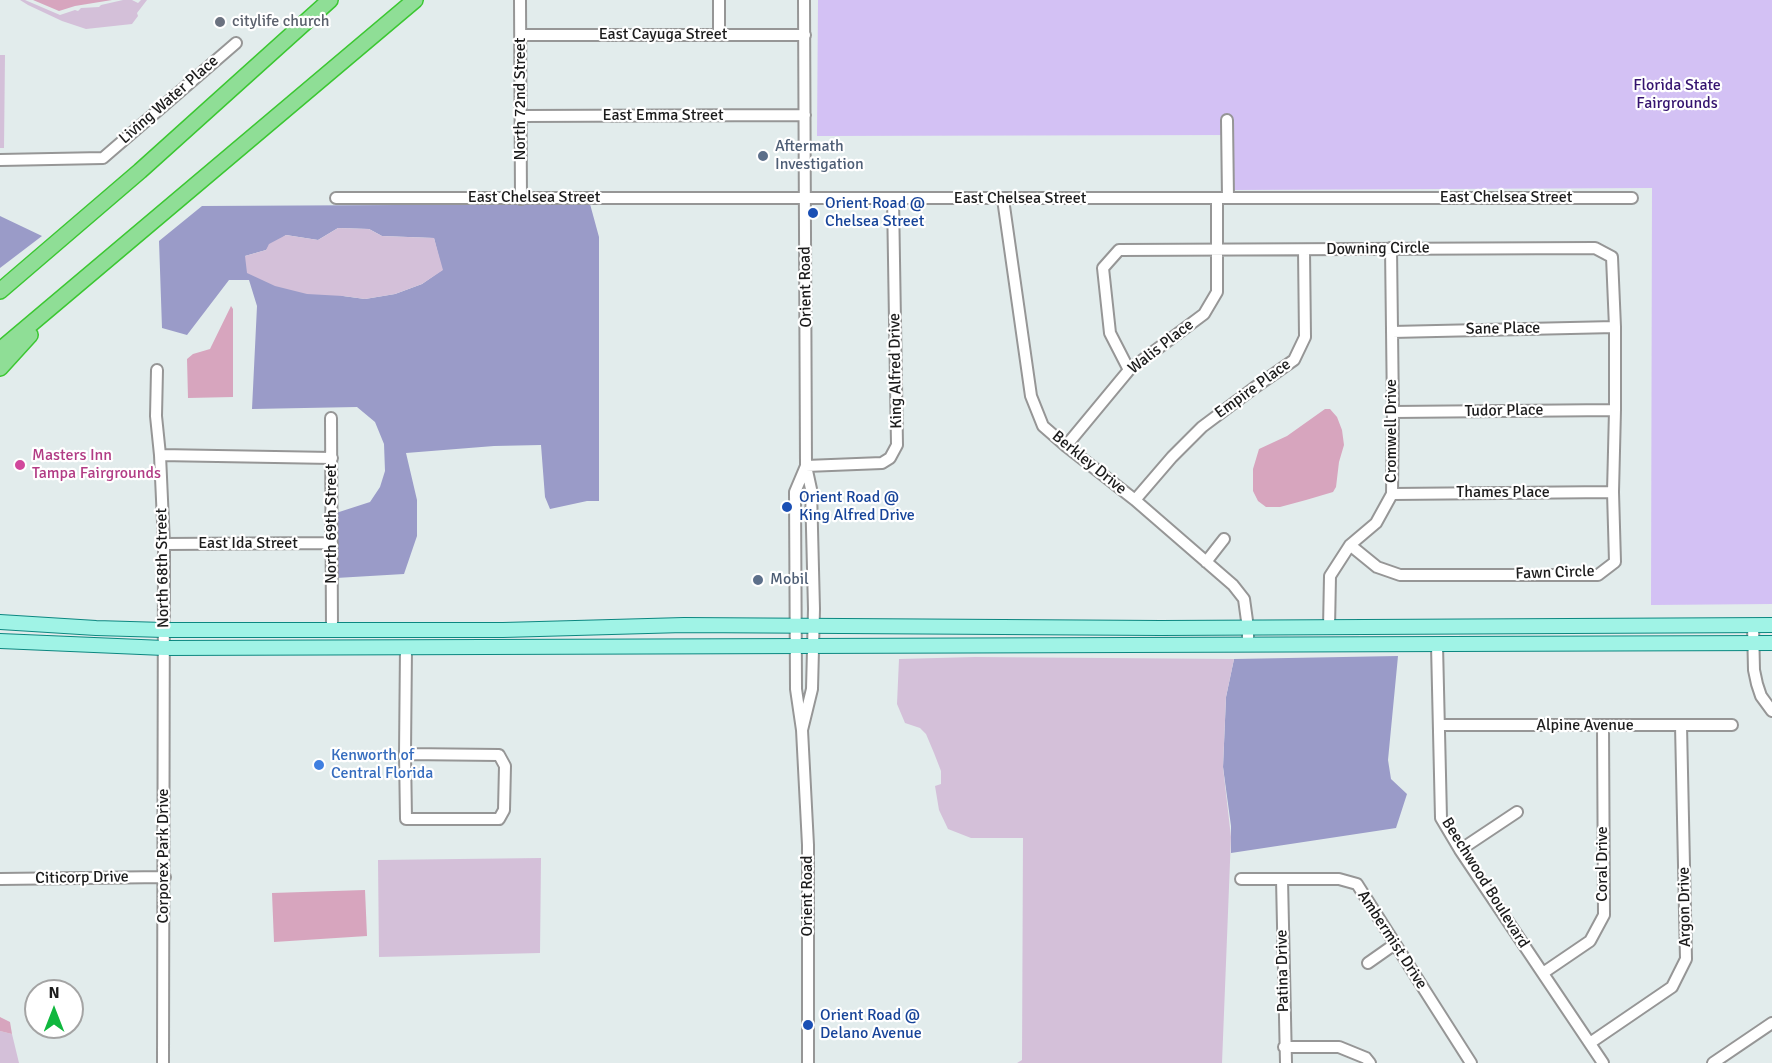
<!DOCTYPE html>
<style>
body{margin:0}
#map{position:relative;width:1772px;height:1063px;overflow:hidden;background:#e2ecec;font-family:Signika,sans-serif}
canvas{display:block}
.north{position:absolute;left:24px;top:979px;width:60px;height:60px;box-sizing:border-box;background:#fff;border:2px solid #a4a4a4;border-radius:50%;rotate:0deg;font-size:16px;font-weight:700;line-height:24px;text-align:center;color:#1c1c1c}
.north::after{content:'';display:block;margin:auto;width:21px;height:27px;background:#10b73e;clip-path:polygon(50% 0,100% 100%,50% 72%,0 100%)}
</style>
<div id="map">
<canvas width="1772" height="1063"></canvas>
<div class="north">N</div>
</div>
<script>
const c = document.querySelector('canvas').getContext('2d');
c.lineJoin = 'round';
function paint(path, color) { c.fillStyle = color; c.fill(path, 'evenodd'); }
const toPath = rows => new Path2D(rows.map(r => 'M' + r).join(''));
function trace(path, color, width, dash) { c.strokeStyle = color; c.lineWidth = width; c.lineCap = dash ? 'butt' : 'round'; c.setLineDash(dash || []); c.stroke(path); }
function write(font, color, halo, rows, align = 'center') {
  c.font = font + ' Signika,sans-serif'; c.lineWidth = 4.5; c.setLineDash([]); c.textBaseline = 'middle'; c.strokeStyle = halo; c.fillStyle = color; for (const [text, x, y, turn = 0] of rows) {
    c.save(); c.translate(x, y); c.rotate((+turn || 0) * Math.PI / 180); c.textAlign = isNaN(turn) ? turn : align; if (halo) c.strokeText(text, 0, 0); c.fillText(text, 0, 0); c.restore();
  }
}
paint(toPath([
 [590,204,599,237,599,501,587,501,550,509,545,497,541,445,494,446,406,453,417,500,417,536,404,574,336,578,336,513,370,502,380,487,385,471,384,444,375,422,357,407,252,409,257,306,249,280,229,280,187,335,162,328,159,241,202,206],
 [338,228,369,229,382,236,434,238,442,270,422,284,395,294,365,299,343,296,245,256,266,250,286,235,318,240],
 [0,216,42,236,0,268],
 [1398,656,1388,760,1391,779,1407,794,1396,828,1231,853,1231,826,1223,767,1226,697,1234,659]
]), '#9a9bc8');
paint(toPath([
 [20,0,25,0,60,15,75,10,78,11,81,8,99,7,101,5,123,0,132,0,138,3,141,0,147,0,137,13,138,16,132,24,86,29,62,21,28,5],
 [0,55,5,55,4,148,0,148],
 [338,228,369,229,382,236,434,238,443,270,422,284,395,294,365,299,343,296,307,294,275,286,247,273,245,256,266,250,269,244,286,235,318,240],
 [975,657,1234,659,1226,697,1223,767,1231,837,1222,1063,1017,1063,1022,1060,1023,838,971,838,948,829,939,810,935,786,941,784,941,771,934,753,926,734,920,728,905,723,897,704,899,659],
 [541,858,540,953,379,957,378,860],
 [0,1031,12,1034,19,1063,0,1063]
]), '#d4c0d9');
paint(toPath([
 [818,0,1772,0,1772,604,1651,605,1652,188,1231,190,1232,135,817,136]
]), '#d3c1f4');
paint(toPath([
 [33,0,112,0,75,6,59,11],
 [231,306,233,309,233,397,188,398,187,359,193,354,210,349],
 [1325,409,1330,409,1337,417,1342,430,1344,445,1339,462,1336,487,1333,492,1306,500,1280,507,1266,507,1258,501,1253,491,1253,469,1259,449,1287,436],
 [365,890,367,936,274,942,272,893],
 [0,1017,10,1022,12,1034,0,1031]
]), '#d7a5be');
const minor = toPath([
 [520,0,521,199],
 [719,0,719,35],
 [521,35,805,35],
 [521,116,805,115],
 [1227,120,1228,198],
 [0,160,103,158,236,43],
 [336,198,1632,198],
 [1003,199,1031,396,1043,426,1066,446,1135,500,1233,585,1244,599,1248,628,1248,645],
 [1392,332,1615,327],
 [157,370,156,416,160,455,164,544,163,1063],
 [1129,370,1110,333,1103,268,1119,250,1595,248,1612,257,1615,327,1615,410,1613,492,1615,562,1598,575,1400,575,1377,567,1350,545],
 [1393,412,1615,410],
 [331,418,332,630],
 [1066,446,1129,370,1204,314,1217,292,1217,198],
 [160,455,332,458],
 [806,466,795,492,796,689,802,730,808,845,808,1063],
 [806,466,882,463,890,458,897,445,893,198],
 [1392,494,1613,492],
 [1135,500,1172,457,1202,427,1254,388,1294,360,1305,337,1304,250],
 [164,544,332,543],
 [1206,562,1224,539],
 [1753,625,1754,670,1757,684,1761,696,1772,711],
 [1329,628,1330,576,1350,545,1376,523,1392,494,1393,412,1391,248],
 [1437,645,1441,818,1460,850,1603,1063],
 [1439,725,1732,725],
 [802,730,812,689,814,609,811,489,806,466,804,0],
 [405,754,499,755,505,766,504,810,499,819,406,819,405,754],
 [405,754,406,647],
 [1460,850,1517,812],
 [0,879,165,877],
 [1241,879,1339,879,1357,884,1471,1063],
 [1282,879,1286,1063],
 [1368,963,1395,944],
 [1543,973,1590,941,1604,915,1603,726],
 [1590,1043,1672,987,1686,959,1681,725],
 [1284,1047,1339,1047,1366,1058,1370,1063],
 [1713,1063,1772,1023]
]);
const major = toPath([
 [0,622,96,628,164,630,503,630,684,625,1161,628,1772,625],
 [0,641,164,648,1772,643]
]);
const highway = toPath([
 [0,291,140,171,330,0],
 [0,350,415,0],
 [0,368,30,335]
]);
trace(minor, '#969696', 14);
trace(major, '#0c8780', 16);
trace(highway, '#3cc732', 18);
trace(minor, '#fff', 10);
trace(major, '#a0f3e6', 14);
trace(highway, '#8fde96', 15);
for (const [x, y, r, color] of [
 [220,22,6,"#6b7280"],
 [763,156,6,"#5c6f8a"],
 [813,213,6,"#1a4fb4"],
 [20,465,6,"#d1479c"],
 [787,507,6,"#1a4fb4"],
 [758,580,6,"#5c6f8a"],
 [319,765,6,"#3f7fe0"],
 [808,1025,6,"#1a4fb4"]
]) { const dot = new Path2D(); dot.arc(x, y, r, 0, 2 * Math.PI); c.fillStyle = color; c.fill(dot); trace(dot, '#fff', 2); }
write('16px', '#5b616d', '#fff', [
 ["citylife church",232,22]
], 'left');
write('16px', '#1c1c1c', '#fff', [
 ["East Cayuga Street",663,35],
 ["North 72nd Street",521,99,-90],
 ["Living Water Place",169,100,-41],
 ["East Emma Street",663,116],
 ["East Chelsea Street",534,198],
 ["East Chelsea Street",1506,198],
 ["East Chelsea Street",1020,199],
 ["Downing Circle",1378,249,-1],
 ["Orient Road",806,287,-91],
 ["Sane Place",1503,329,-1],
 ["Walis Place",1161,347,-38],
 ["King Alfred Drive",896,371,-91],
 ["Empire Place",1253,389,-36],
 ["Tudor Place",1504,411,-1],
 ["Cromwell Drive",1392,431,-90],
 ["Berkley Drive",1089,463,39],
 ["Thames Place",1503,493],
 ["North 69th Street",332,524,-90],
 ["East Ida Street",248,544],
 ["North 68th Street",163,568,-91],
 ["Fawn Circle",1555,573,-2],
 ["Alpine Avenue",1585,726],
 ["Corporex Park Drive",164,856,-90],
 ["Coral Drive",1603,864,-90],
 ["Citicorp Drive",82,878,-1],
 ["Beechwood Boulevard",1485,883,58],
 ["Orient Road",808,896,-90],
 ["Argon Drive",1685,907,-91],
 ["Ambermist Drive",1392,940,57],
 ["Patina Drive",1283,971,-91]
]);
write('16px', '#35146f', '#fff', [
 ["Florida State",1677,86],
 ["Fairgrounds",1677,104]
]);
write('16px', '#4e5e75', '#fff', [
 ["Aftermath",775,147],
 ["Investigation",775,165],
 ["Mobil",770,580]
], 'left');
write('16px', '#164399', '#fff', [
 ["Orient Road @",825,204],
 ["Chelsea Street",825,222],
 ["Orient Road @",799,498],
 ["King Alfred Drive",799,516],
 ["Orient Road @",820,1016],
 ["Delano Avenue",820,1034]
], 'left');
write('16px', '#b23c85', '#fff', [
 ["Masters Inn",32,456],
 ["Tampa Fairgrounds",32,474]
], 'left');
write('16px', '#366cbe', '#fff', [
 ["Kenworth of",331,756],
 ["Central Florida",331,774]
], 'left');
</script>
